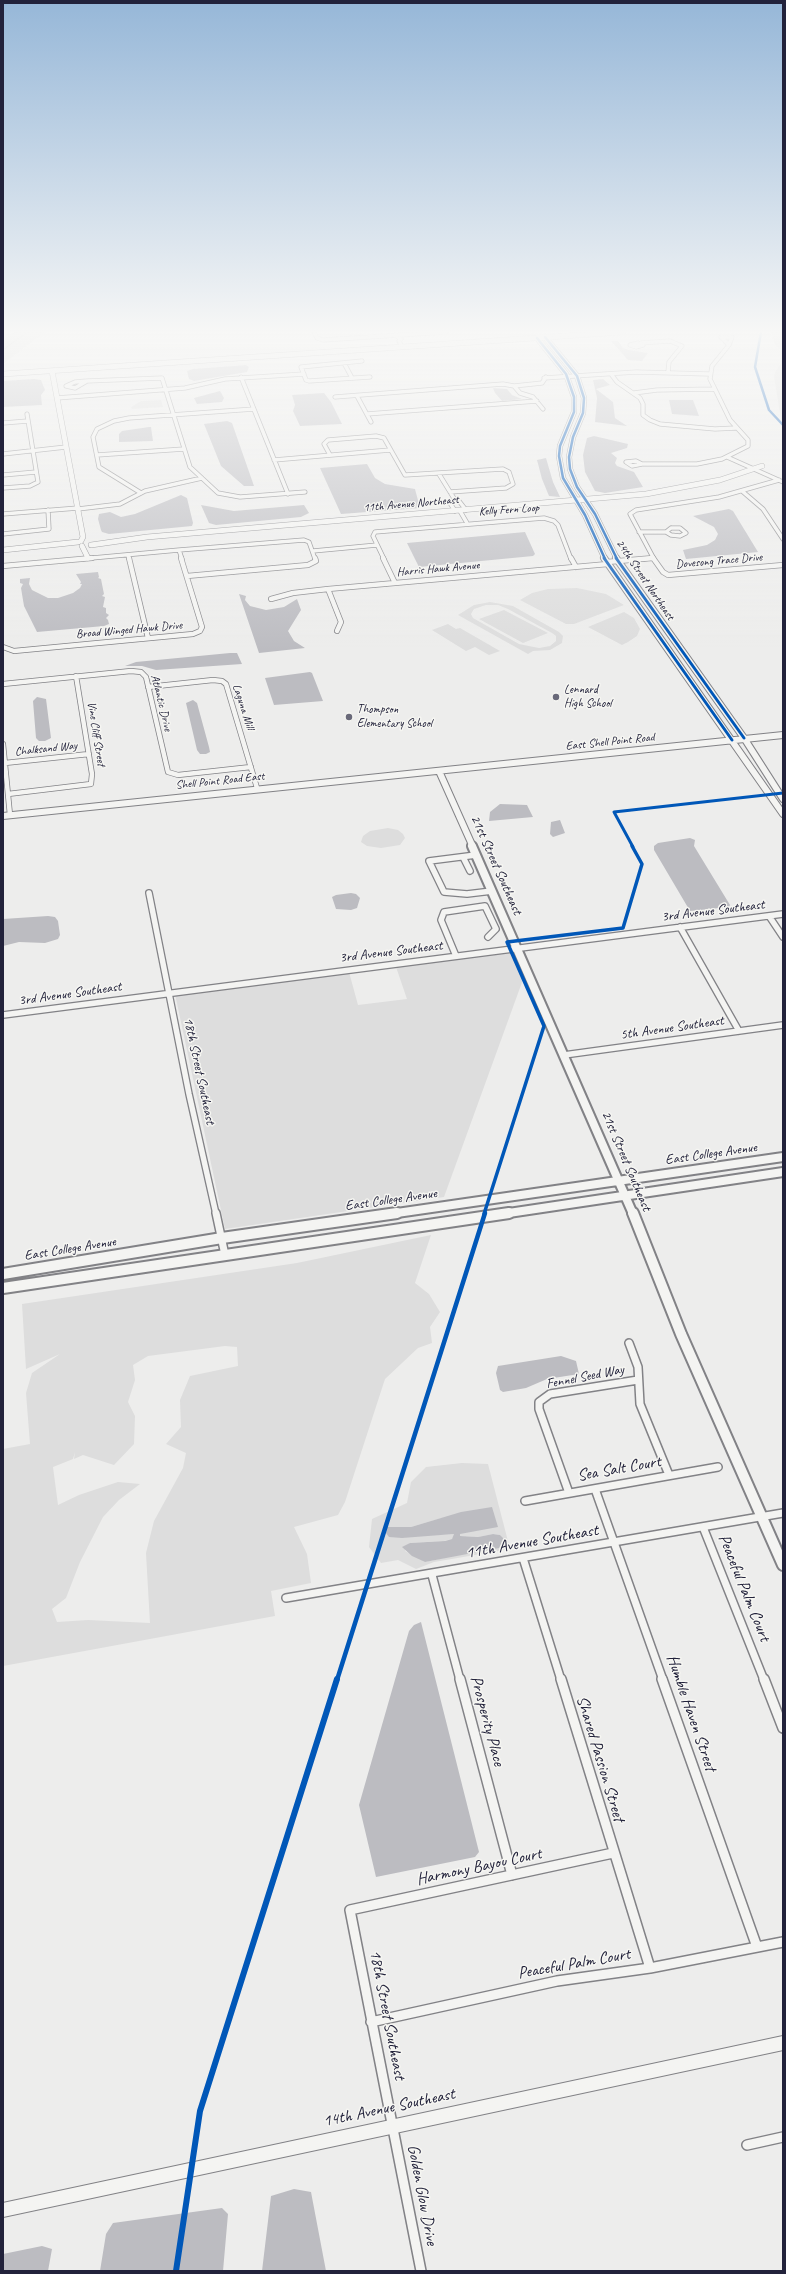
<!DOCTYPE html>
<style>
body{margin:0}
#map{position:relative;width:786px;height:2274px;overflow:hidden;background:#ededec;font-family:Caveat,sans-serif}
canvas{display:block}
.frame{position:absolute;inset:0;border:4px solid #22223b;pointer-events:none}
</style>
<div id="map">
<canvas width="786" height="2274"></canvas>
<div class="frame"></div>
</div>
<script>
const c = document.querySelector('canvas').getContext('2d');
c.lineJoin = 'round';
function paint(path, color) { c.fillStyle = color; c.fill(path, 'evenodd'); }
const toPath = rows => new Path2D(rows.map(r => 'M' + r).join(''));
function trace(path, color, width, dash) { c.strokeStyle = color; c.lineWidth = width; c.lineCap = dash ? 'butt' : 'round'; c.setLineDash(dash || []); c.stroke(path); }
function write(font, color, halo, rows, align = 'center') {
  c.font = font + ' Caveat,sans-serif'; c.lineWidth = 3; c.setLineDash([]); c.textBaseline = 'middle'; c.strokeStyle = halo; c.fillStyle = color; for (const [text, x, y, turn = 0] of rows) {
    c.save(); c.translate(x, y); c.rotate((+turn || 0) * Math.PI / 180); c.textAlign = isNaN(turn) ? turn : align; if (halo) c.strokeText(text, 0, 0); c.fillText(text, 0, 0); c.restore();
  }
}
paint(toPath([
 [15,332,45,332,3,364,3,340],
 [771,332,783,332,783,431,774,377,775,372,781,363,780,350,775,345],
 [161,400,163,407,132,409,131,407,141,401],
 [577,588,606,594,624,605,574,624,566,624,520,600,532,593,548,589],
 [490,602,513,606,559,632,563,636,562,643,550,650,533,651,528,654,458,615,474,605],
 [486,605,498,605,508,609,552,633,556,636,556,641,550,646,539,648,519,644,473,618,471,614,474,609],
 [504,610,548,633,523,643,479,619],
 [624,612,634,618,640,629,637,636,628,642,622,645,588,627],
 [448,624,456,629,460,628,500,651,489,655,475,647,466,651,432,630],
 [388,828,398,830,403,834,405,838,400,845,381,848,367,846,361,842,363,836,370,831],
 [516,952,525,974,444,1197,225,1229,175,994,349,972,358,1005,407,999,396,967],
 [431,1235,415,1283,429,1294,440,1312,430,1327,432,1343,418,1348,385,1379,345,1502,338,1515,294,1527,307,1554,311,1583,271,1591,275,1616,3,1666,3,1449,30,1444,26,1393,32,1373,60,1354,26,1369,22,1304,297,1263],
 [225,1346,237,1347,238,1366,190,1376,180,1400,181,1427,166,1444,186,1453,183,1468,154,1521,146,1553,150,1623,88,1620,57,1622,52,1609,66,1598,80,1562,103,1517,119,1500,140,1484,118,1482,79,1495,58,1505,53,1467,73,1459,75,1452,74,1459,83,1455,114,1465,134,1444,135,1416,128,1402,135,1380,133,1365,148,1356],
 [462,1463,488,1464,510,1549,434,1562,416,1569,398,1560,381,1563,369,1547,372,1519,407,1503,411,1482,426,1467],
 [442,1518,460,1536,478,1537,493,1534,500,1535,505,1545,425,1562,405,1551,410,1543,444,1541,452,1539,455,1534,389,1537,387,1527,411,1527]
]), '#ddd');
paint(toPath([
 [611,341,618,341,623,348,629,350,648,353,642,361,628,360],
 [246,365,249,367,247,372,194,381,189,379,187,371,193,369],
 [34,379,41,380,45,390,41,395,42,405,3,407,3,381],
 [603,379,610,385,596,389,613,402,615,418,627,426,595,422,597,398,593,380],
 [493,388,507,389,512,395,522,399,502,401,495,393],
 [220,391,224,398,222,402,197,404,194,398],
 [324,393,331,402,342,424,300,426,293,411,295,405,292,395],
 [669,400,693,400,699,416,672,414],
 [227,421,232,423,254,486,244,486,221,466,204,424],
 [149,427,151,427,153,441,119,442,119,434,122,431],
 [594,436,628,444,627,448,611,453,617,458,615,463,617,466,634,472,643,487,605,493,595,491,585,472,583,455,587,438],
 [546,458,553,482,560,497,549,496,542,479,537,460],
 [367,464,375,478,385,484,415,489,420,508,341,514,320,468],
 [181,495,187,498,193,523,192,526,109,534,102,532,101,530,98,519,99,514,110,512,121,517,135,514],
 [201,505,234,511,304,505,309,513,301,517,216,525,209,523],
 [729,509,733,511,758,552,686,559,683,550,707,545,715,540,718,534,714,527,693,516],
 [525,532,535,554,533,556,419,567,407,543],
 [98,572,99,577,98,578,101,579,104,594,102,596,105,597,103,607,106,608,106,613,109,615,106,618,108,620,109,624,104,626,37,632,24,606,21,588,23,584,20,583,20,579,30,578,29,584,32,590,48,598,58,598,73,593,80,588,82,584,80,584,81,582,76,574],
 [239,594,246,596,245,600,250,606,266,610,284,607,297,599,301,610,288,631,294,641,305,648,259,653],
 [230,653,237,653,242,664,156,670,142,666,125,666,136,662],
 [310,672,312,673,323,701,274,705,265,678],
 [37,697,46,699,51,738,45,741,39,741,36,738,33,701],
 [193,700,197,703,209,747,210,752,206,754,200,754,197,750,186,703],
 [500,804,527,805,533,817,489,821,490,812],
 [560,820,565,833,553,837,550,834,551,822],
 [690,838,695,840,694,846,730,905,729,907,690,911,654,850,654,846,658,843],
 [351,893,356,894,360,898,357,908,351,910,336,909,332,897,336,895],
 [48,916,55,917,58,921,60,935,58,939,45,943,19,942,3,946,3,919],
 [561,1356,576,1361,579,1374,547,1379,526,1388,503,1392,500,1390,496,1373,498,1366],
 [492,1507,498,1527,460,1534,460,1536,478,1537,493,1534,500,1535,505,1540,505,1545,499,1548,425,1562,412,1556,402,1547,410,1543,445,1541,452,1539,454,1534,402,1538,389,1537,386,1533,387,1527,411,1527,461,1512],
 [421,1622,479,1852,475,1857,376,1877,359,1805,409,1631,414,1625],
 [294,2189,311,2192,326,2271,262,2271,271,2196],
 [222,2208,228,2214,223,2271,100,2271,106,2234,113,2223],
 [42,2246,52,2249,48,2271,3,2271,3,2254]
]), '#bcbcc1');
const streetFar4 = toPath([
 [314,332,317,338,323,340,446,332],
 [395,335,401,339,399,341,402,347],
 [721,337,732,337,729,345,721,337],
 [638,343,643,345,636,347,630,345,638,343],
 [641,343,670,341,682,346,669,362,668,372],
 [362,361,301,367,306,380,309,381,370,377],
 [344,363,352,378],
 [611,374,617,382,640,398,643,404,643,415,650,420,660,424,715,429,736,428],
 [241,377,288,494],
 [544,378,636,372,709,374],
 [87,381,75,388,66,386,75,382,87,381],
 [87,381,162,378,190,467,218,493,240,497,305,492],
 [514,386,542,383,546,377],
 [634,393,657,390,714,389],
 [357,396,371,422],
 [335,397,503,384,514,386,520,393,533,397,543,409],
 [57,398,185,388,225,379,304,374],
 [367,414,537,401],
 [3,423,28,421],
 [3,454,66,447],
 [97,455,184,449],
 [330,455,324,444,328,440,376,436,384,438,405,475,503,469,509,472,513,484,506,488,450,492],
 [727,457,783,482],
 [274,460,390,450],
 [636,461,642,464,632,466,626,462,636,461],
 [642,464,697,464,722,459,748,446,748,440,730,420,710,379,712,366,729,345],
 [439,474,455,500,459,501,466,510],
 [3,475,36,472],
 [3,488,30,486,38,482,27,414],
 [742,491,763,509,783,539],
 [141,493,99,467,93,437,97,429,114,421,129,418,254,409],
 [455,500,450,503,455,511],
 [78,509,120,504,145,491,202,478],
 [460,511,467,523],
 [3,514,78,508],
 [671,528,680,528,686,533,680,536,671,535,666,532,671,528],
 [639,532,666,532],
 [3,534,49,529,48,510],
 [179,550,304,540,309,542,315,559],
 [313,551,377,545],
 [128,555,129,559],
 [81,559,179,550,182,559],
 [384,559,373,536,375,532,544,518,554,521,558,525,571,559],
 [643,559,653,558],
 [654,559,630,514,636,510,719,497,779,480]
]);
const streetFar3 = toPath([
 [129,558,148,638],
 [383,558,395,583],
 [571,558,576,567],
 [653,558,663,572,668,575,783,565],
 [607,562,653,558],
 [3,566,92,558],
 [187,576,308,565,316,561,315,558],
 [328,589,341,622,337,631],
 [271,599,293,593,328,589,608,564],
 [3,647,14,651,193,634,200,631,202,627,181,558],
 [3,684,131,671,141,672,146,677,168,772,178,775,251,767],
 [148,687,213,680,222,681,226,684,257,788],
 [3,744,10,815],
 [5,763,89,754],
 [8,794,91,784,92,774,76,676]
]);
const streetFar2 = toPath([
 [476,855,429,861,444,892,467,894,492,891],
 [463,857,470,871],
 [149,893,189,1094,216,1214],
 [769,916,783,937],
 [680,927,739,1031],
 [456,956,441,920,444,912,485,906,496,929,488,937],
 [3,1015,783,914],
 [564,1055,783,1025]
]);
const streetFar1 = toPath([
 [216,1213,225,1255],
 [629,1343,638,1367,640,1404,669,1475],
 [595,1489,663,1680],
 [569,1493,539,1409,539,1402,550,1394,638,1380],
 [525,1501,718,1467],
 [703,1527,764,1680],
 [523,1558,561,1680],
 [432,1575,460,1680],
 [286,1598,783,1513]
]);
const street = toPath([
 [460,1679,512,1875],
 [561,1679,650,1968],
 [662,1679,757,1947],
 [764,1679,783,1728],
 [371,2022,557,1981,650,1968,783,1942],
 [747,2145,783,2137],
 [421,2271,350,1910,613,1853]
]);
const secondaryFar4 = toPath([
 [545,337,577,376,584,398,583,413,573,437,569,457,570,469,577,487,595,514,617,559],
 [537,338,566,374,574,397,574,412,560,446,559,456,563,478,585,515,605,559],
 [52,371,83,537,81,541],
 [3,374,623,332],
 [91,545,147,537,646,494,720,480,762,466],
 [82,546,88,558],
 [3,550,78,542]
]);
const secondaryFar3 = toPath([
 [604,558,783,814],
 [616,558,744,738,783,799],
 [439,771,473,847],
 [3,816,783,735]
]);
const secondaryFar2 = toPath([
 [472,846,633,1214],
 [390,1214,783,1157],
 [502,1214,783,1172]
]);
const secondaryFar1 = toPath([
 [633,1213,681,1334,783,1565],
 [3,1274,222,1238,397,1213],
 [3,1288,509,1213]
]);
const secondary = toPath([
 [3,2210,783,2043]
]);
trace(streetFar4, '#828286', 5);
trace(streetFar3, '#828286', 6);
trace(streetFar2, '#828286', 8);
trace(streetFar1, '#828286', 10);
trace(street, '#828286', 12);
trace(secondaryFar4, '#828286', 6);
trace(secondaryFar3, '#828286', 8);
trace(secondaryFar2, '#828286', 12);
trace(secondaryFar1, '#828286', 14);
trace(secondary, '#828286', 16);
trace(streetFar4, '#f4f4f2', 3.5);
trace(streetFar3, '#f4f4f2', 4.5);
trace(streetFar2, '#f4f4f2', 5.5);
trace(streetFar1, '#f4f4f2', 7);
trace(street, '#f4f4f2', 9);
trace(secondaryFar4, '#f4f4f2', 5);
trace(secondaryFar3, '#f4f4f2', 6);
trace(secondaryFar2, '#f4f4f2', 8);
trace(secondaryFar1, '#f4f4f2', 10);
trace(secondary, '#f4f4f2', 14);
trace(toPath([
 [3,350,27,332]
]), '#afafb0', 1);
trace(toPath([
 [761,332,755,367,769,410,783,425],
 [545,337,577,376,584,398,583,413,573,437,569,457,570,469,577,487,595,514,617,559],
 [537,338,566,374,574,397,574,412,560,446,559,456,563,478,585,515,605,559]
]), '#0057b8', 2.5);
trace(toPath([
 [604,558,732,740],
 [616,558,744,738],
 [633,847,614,812,783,793]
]), '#0057b8', 3);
trace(toPath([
 [484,1214,544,1026,507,942,623,928,642,864,632,846]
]), '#0057b8', 3.5);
trace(toPath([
 [337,1680,485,1213]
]), '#0057b8', 4.5);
trace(toPath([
 [176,2271,200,2111,337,1679]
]), '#0057b8', 6);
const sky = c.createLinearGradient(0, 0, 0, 650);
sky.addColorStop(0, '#96b7d8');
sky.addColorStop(0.51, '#f7f7f6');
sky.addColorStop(1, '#f7f7f600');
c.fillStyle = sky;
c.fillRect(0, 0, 786, 650);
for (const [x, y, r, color] of [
 [556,697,4,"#696979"],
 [349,717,4,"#696979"]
]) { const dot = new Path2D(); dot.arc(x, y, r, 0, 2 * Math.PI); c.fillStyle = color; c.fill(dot); trace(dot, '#f6f6f2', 1.5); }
write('12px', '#22223b', '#f6f6f2', [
 ["11th Avenue Northeast",411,504,-5],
 ["Kelly Fern Loop",509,510,-4],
 ["Dovesong Trace Drive",719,561,-5],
 ["Harris Hawk Avenue",438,569,-5],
 ["24th Street Northeast",645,580,56],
 ["Broad Winged Hawk Drive",129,630,-5],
 ["Atlantic Drive",161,703,76],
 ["Laguna Mill",243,707,72],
 ["Vine Cliff Street",96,734,81],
 ["East Shell Point Road",610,742,-6],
 ["Chalksand Way",46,749,-6],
 ["Shell Point Road East",220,781,-6]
]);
write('12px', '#22223b', '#f6f6f2', [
 ["Lennard",564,690],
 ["High School",564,704],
 ["Thompson",357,710],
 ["Elementary School",357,724]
], 'left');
write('14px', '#22223b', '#f6f6f2', [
 ["21st Street Southeast",496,865,66],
 ["3rd Avenue Southeast",713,911,-7],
 ["3rd Avenue Southeast",391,952,-7],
 ["3rd Avenue Southeast",70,994,-8],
 ["5th Avenue Southeast",672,1028,-8],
 ["18th Street Southeast",199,1071,78],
 ["East College Avenue",711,1154,-8],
 ["21st Street Southeast",626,1161,67],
 ["East College Avenue",391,1200,-8],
 ["East College Avenue",70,1249,-9],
 ["Fennel Seed Way",585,1377,-11]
]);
write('17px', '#22223b', '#f6f6f2', [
 ["Sea Salt Court",619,1469,-10],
 ["11th Avenue Southeast",532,1542,-10],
 ["Peaceful Palm Court",744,1588,68],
 ["Humble Haven Street",691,1713,71],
 ["Prosperity Place",487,1721,75],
 ["Shared Passion Street",600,1759,73],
 ["Harmony Bayou Court",479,1867,-12],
 ["Peaceful Palm Court",574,1964,-10],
 ["18th Street Southeast",387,2015,79],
 ["14th Avenue Southeast",389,2108,-12],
 ["Golden Glow Drive",422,2195,79]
]);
</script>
